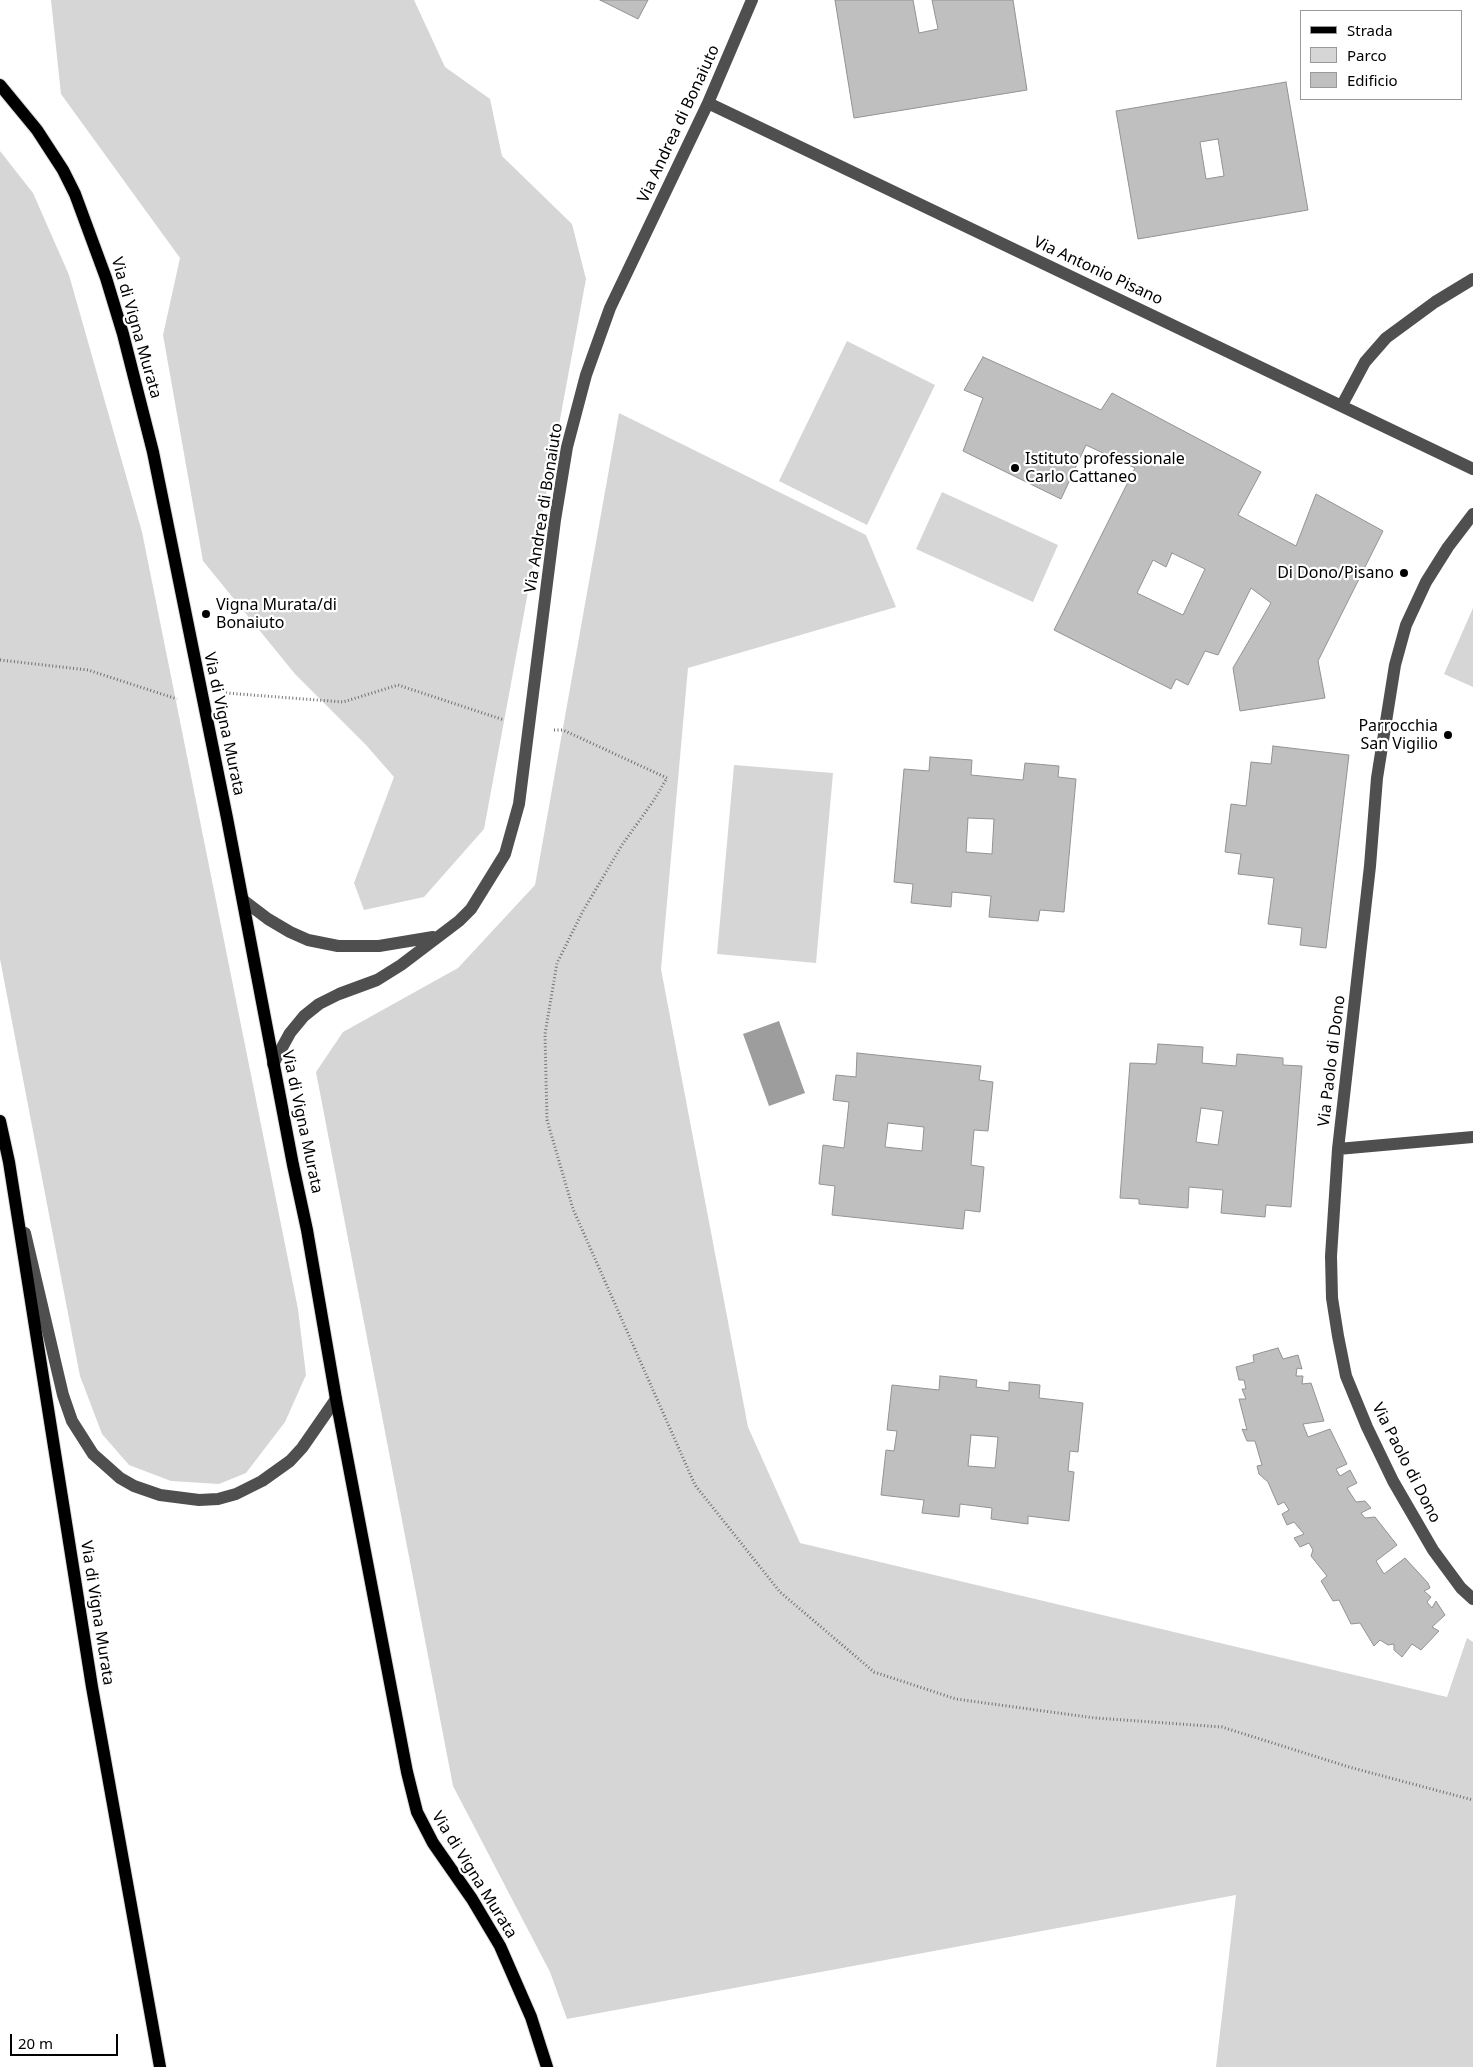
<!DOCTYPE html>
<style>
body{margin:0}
#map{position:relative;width:1473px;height:2067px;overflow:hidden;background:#fff;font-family:"Noto Sans",sans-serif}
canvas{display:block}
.legend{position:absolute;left:1300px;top:10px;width:162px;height:90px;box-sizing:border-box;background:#fff;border:1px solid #999;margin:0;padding:6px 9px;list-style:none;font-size:15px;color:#000}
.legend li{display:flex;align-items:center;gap:10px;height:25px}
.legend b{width:25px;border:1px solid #999}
.scale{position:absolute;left:10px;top:2034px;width:108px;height:22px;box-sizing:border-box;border:2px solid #000;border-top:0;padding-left:6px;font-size:15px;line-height:18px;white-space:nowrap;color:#000;-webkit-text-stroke:4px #fff;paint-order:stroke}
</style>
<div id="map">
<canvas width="1473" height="2067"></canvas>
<ul class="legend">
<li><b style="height:6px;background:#000"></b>Strada</li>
<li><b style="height:14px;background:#d6d6d6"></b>Parco</li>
<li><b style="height:14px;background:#bfbfbf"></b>Edificio</li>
</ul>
<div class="scale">20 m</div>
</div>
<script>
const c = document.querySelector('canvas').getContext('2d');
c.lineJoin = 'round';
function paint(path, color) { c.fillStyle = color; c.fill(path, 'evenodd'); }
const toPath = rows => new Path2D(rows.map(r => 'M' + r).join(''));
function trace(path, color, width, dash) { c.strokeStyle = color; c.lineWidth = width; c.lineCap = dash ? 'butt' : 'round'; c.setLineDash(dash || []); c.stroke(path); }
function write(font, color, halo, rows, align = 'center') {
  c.font = font + ' "Noto Sans",sans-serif'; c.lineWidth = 4.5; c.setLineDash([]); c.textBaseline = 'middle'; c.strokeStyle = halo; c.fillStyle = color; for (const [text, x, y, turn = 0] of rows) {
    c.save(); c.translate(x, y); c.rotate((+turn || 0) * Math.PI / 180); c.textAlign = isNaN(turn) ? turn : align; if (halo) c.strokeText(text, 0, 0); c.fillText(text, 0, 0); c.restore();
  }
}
paint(toPath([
 [51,0,414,0,445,67,490,99,502,156,572,224,586,279,484,829,424,897,364,910,354,883,394,777,366,745,295,674,203,561,163,335,180,258,61,94],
 [0,151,33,193,69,275,142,532,298,1309,306,1375,285,1422,246,1473,219,1484,171,1481,129,1465,102,1434,80,1376,0,959],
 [847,341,935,385,867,525,779,481],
 [619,413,866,535,896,607,688,668,661,969,748,1427,800,1543,1447,1697,1467,1638,1473,1642,1473,2067,1216,2067,1236,1895,567,2019,550,1972,453,1786,316,1072,343,1032,458,968,535,885],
 [942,492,1058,545,1033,602,916,549],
 [1473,608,1473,687,1444,674],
 [734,765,833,773,816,963,717,954]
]), '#d6d6d6');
paint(toPath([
 [779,1021,805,1093,769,1106,743,1034]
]), '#9d9d9d');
const building = toPath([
 [600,0,648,0,638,19,600,0],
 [835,0,913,0,919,33,938,29,932,0,1013,0,1027,90,854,118,835,0],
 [1286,82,1308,210,1138,239,1116,111,1286,82],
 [1218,139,1224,176,1206,179,1200,142,1218,139],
 [983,357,1101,410,1112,393,1261,472,1238,515,1296,546,1316,494,1383,531,1318,661,1325,698,1240,711,1233,668,1271,603,1251,588,1218,655,1205,651,1188,685,1176,679,1171,689,1054,630,1135,468,1086,445,1061,499,963,451,983,398,964,390,983,357],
 [1172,553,1205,569,1183,615,1137,593,1153,560,1166,567,1172,553],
 [1273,746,1349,755,1326,948,1300,945,1302,928,1268,924,1274,878,1238,874,1241,854,1225,852,1231,804,1246,806,1251,762,1271,764,1273,746],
 [930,757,972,760,971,775,1023,780,1025,763,1059,766,1058,777,1076,779,1064,912,1040,910,1038,921,989,917,991,896,952,892,951,907,911,903,913,884,894,882,904,769,929,771,930,757],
 [968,818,994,819,992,854,966,852,968,818],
 [1158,1044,1203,1047,1202,1063,1236,1066,1237,1054,1283,1058,1283,1065,1302,1066,1291,1207,1266,1205,1265,1217,1221,1213,1223,1190,1189,1187,1188,1208,1139,1204,1139,1199,1120,1198,1130,1063,1156,1064,1158,1044],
 [1201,1108,1223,1111,1218,1145,1196,1142,1201,1108],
 [857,1053,981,1066,979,1080,993,1082,988,1131,974,1130,971,1165,984,1167,980,1212,965,1210,963,1229,832,1215,835,1186,819,1184,823,1145,844,1148,849,1102,833,1100,836,1075,856,1077,857,1053],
 [888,1123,924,1127,922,1151,885,1147,888,1123],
 [1278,1348,1283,1359,1298,1355,1302,1369,1297,1368,1296,1376,1303,1376,1302,1384,1311,1383,1324,1421,1303,1424,1308,1437,1330,1429,1347,1464,1336,1469,1340,1476,1350,1470,1357,1483,1347,1488,1356,1502,1365,1501,1371,1508,1361,1513,1365,1518,1375,1517,1397,1545,1376,1561,1384,1574,1405,1558,1428,1583,1430,1588,1424,1591,1431,1597,1427,1602,1432,1608,1436,1601,1445,1615,1432,1627,1439,1631,1421,1650,1412,1644,1402,1657,1394,1650,1394,1644,1388,1645,1380,1640,1374,1646,1360,1623,1351,1624,1339,1600,1333,1601,1321,1581,1327,1576,1311,1556,1313,1550,1309,1543,1300,1547,1294,1538,1304,1534,1294,1522,1287,1525,1282,1514,1289,1510,1284,1502,1278,1505,1268,1482,1259,1474,1257,1466,1262,1465,1255,1441,1247,1441,1242,1429,1247,1430,1239,1399,1246,1399,1242,1389,1246,1389,1244,1380,1239,1380,1236,1367,1254,1362,1253,1355,1278,1348],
 [940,1376,977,1380,976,1387,1009,1391,1009,1382,1040,1385,1039,1398,1083,1403,1078,1452,1070,1451,1068,1471,1074,1472,1069,1521,1028,1516,1028,1524,991,1519,992,1508,960,1504,959,1517,922,1513,924,1500,881,1495,886,1450,894,1451,897,1431,887,1430,892,1385,939,1390,940,1376],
 [971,1435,998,1437,995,1468,968,1466,971,1435]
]);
paint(building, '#bfbfbf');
trace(building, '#939393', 1);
const major = toPath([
 [0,85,37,130,63,170,75,194,106,278,123,334,153,452,227,818,293,1165,307,1230,336,1399,407,1772,417,1812,433,1843,472,1899,500,1946,531,2017,547,2067],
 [0,1121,9,1162,92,1687,160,2067]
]);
trace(major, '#dbdbdb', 14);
trace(toPath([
 [0,660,88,670,177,699],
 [226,693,343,702,398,685,504,720],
 [554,730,563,730,667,778,654,800,622,845,583,911,557,963,545,1034,547,1120,573,1209,695,1485,780,1592,874,1672,956,1699,1095,1718,1222,1727,1349,1767,1473,1800]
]), '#717171', 3, [1, 2.5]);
trace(toPath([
 [708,103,1473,469],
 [1342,405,1365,362,1386,338,1435,302,1473,279],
 [1473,514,1448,547,1426,582,1406,625,1395,665,1377,778,1370,866,1338,1149,1331,1256,1332,1298,1338,1336,1346,1376,1367,1427,1393,1481,1433,1550,1461,1588,1473,1599],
 [243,900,268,919,290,932,308,940,338,946,379,946,433,937],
 [273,1064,290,1033,304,1016,319,1004,339,994,377,980,401,965,459,921,471,909,505,854,519,804,555,520,567,447,586,375,610,308,708,103,752,0],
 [1338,1149,1473,1137],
 [25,1233,63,1395,72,1421,93,1454,120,1478,134,1486,160,1495,199,1500,218,1499,236,1494,262,1481,290,1461,302,1448,336,1399]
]), '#4f4f4f', 12);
trace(major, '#000', 12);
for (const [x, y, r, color] of [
 [1015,468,5,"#000"],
 [1404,573,5,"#000"],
 [206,614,5,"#000"],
 [1448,735,5,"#000"]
]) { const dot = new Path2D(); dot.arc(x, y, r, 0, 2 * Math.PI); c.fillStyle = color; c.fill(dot); trace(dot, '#fff', 2); }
write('16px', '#000', '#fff', [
 ["Via Andrea di Bonaiuto",679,124,-65],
 ["Via Antonio Pisano",1098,271,25],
 ["Via di Vigna Murata",136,328,74],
 ["Via Andrea di Bonaiuto",544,508,-81],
 ["Via di Vigna Murata",224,724,78],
 ["Via Paolo di Dono",1332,1061,-83],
 ["Via di Vigna Murata",302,1122,78],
 ["Via Paolo di Dono",1406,1463,63],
 ["Via di Vigna Murata",97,1613,81],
 ["Via di Vigna Murata",474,1875,58]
]);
write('16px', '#000', '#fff', [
 ["Istituto professionale",1025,459],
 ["Carlo Cattaneo",1025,477],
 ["Di Dono/Pisano",1394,573,"right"],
 ["Vigna Murata/di",216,605],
 ["Bonaiuto",216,623],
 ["Parrocchia",1438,726,"right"],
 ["San Vigilio",1438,744,"right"]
], 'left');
</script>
